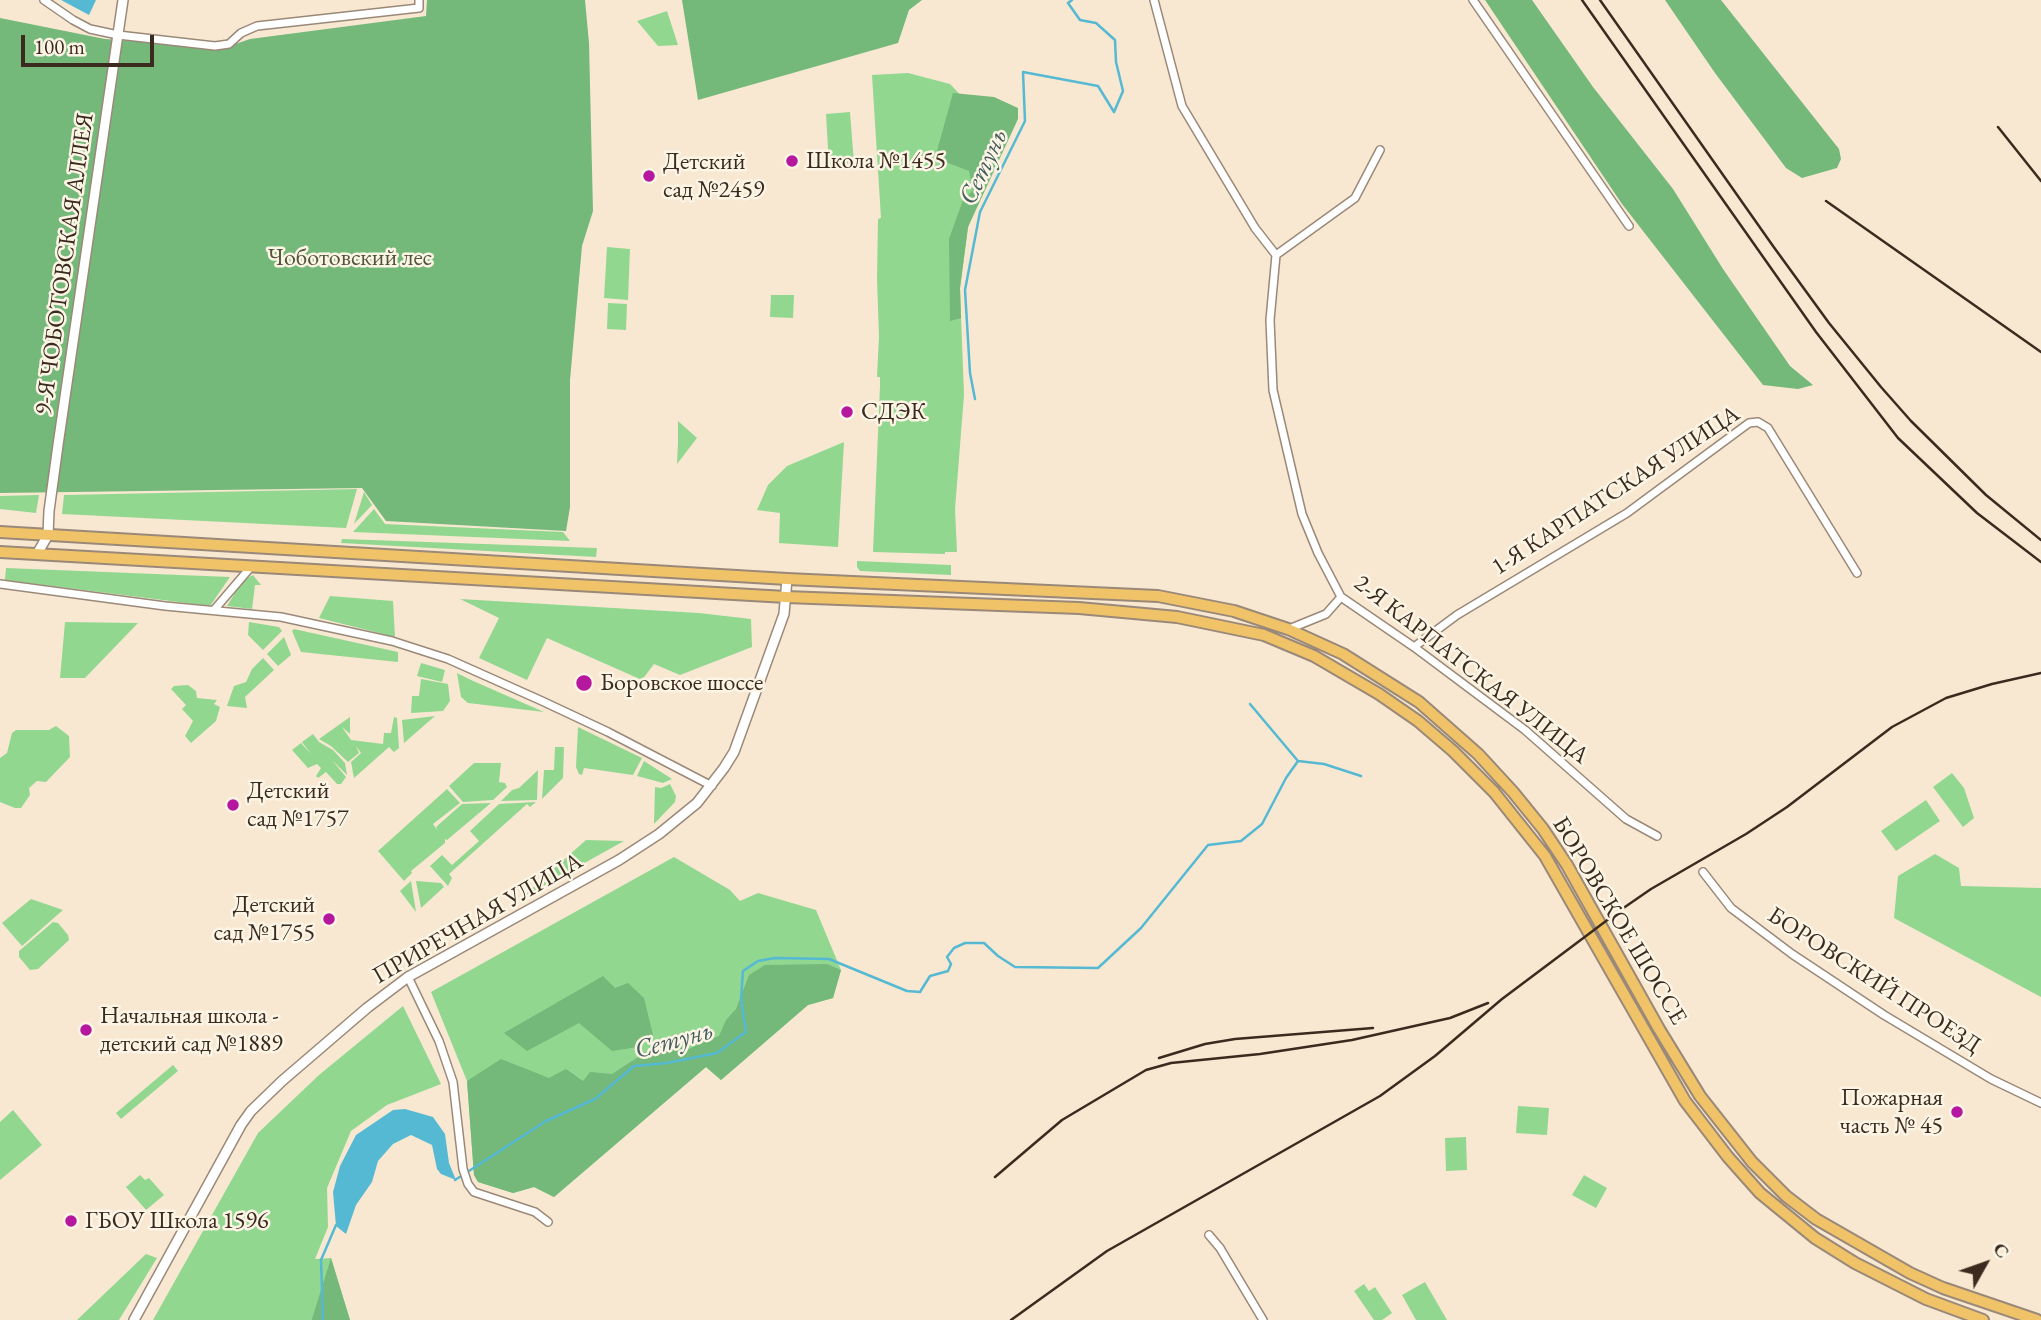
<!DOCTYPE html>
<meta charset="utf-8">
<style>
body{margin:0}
#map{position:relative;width:2041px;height:1320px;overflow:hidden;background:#f8e8d2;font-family:"EB Garamond",serif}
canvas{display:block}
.north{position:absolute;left:1950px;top:1229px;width:70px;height:70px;-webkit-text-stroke:5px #fcf5e5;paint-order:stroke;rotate:50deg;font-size:19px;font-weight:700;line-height:28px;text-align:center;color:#3b2a1e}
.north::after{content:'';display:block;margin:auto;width:24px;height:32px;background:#3b2a1e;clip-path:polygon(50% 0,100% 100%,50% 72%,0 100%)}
.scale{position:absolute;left:21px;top:35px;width:133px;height:32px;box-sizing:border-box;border:4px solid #3b2a1e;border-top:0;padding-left:9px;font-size:21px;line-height:24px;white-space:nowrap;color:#3b2a1e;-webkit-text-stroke:5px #fcf5e5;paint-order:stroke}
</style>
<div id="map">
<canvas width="2041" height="1320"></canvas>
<div class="north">С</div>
<div class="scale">100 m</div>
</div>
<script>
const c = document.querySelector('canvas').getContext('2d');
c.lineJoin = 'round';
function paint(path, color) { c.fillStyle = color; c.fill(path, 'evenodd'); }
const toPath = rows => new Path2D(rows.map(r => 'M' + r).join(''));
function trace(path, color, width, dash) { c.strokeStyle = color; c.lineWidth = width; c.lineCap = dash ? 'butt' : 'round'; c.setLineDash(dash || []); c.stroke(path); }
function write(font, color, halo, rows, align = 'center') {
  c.font = font + ' "EB Garamond",serif'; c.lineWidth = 5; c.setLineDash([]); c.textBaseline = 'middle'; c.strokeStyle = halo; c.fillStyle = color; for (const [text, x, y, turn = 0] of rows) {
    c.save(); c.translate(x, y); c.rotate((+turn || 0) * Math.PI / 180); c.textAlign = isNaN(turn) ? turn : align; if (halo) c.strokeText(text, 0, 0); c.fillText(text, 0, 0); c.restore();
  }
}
paint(toPath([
 [667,11,678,45,658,46,637,21],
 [908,73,950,84,1003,139,968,227,960,288,964,395,955,509,957,552,945,552,945,554,873,552,880,386,880,377,877,377,879,336,877,279,878,219,881,218,872,75],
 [850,112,854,163,829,165,826,114],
 [607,247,630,249,628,300,604,298],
 [771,295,794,295,793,318,770,317],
 [608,303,627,304,626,330,607,329],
 [678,421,697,438,677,464,678,442],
 [844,442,838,547,779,543,780,513,757,510,768,485,787,466],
 [357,489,346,528,62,514,64,495],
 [364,492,372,505,354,524],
 [39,495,36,513,0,509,0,496],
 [374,509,385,524,563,532,570,541,353,532],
 [342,539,597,548,596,557,341,543],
 [857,561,951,565,951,575,860,571,857,567],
 [6,568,230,577,210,606,5,580],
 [253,575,261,585,255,585,252,609,227,606,243,580],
 [330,596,393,601,395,637,319,618],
 [460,599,699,613,751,619,752,647,680,675,654,664,642,680,547,638,527,680,479,658,499,618],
 [65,622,138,623,85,678,60,678],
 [249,622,279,627,282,631,263,650,248,635],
 [294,629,398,652,398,662,301,652,292,631],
 [284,637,291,655,278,666,267,654],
 [263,658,274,670,245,697,247,708,227,706,234,686,246,682,252,669],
 [421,663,445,670,442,682,417,676],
 [457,673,471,680,544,712,468,703,461,697],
 [421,679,448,684,450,701,443,711,411,713,412,696,419,696],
 [188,685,196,691,197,698,217,700,214,704,220,707,216,721,191,743,185,736,193,721,182,709,186,705,171,689,174,686],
 [435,716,404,743,402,720],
 [350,717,350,734,342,727,351,740,383,744,384,733,391,733,394,717,397,718,399,748,394,752,389,747,354,778,351,762,361,753,356,746,359,753,348,762,331,746,319,739],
 [56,726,69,736,70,757,46,782,37,781,29,788,30,795,21,808,15,808,0,802,0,758,7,753,12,733,16,730,49,730],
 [578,727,642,758,633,775,584,768,582,775,579,774,576,767],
 [313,734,319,742,333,750,345,763,347,775,332,760,346,777,341,784,337,784,326,772,318,778,316,776,321,768,317,764,308,768,292,750,301,743,311,754,302,742],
 [555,747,564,747,563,778,542,799,544,770,554,770],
 [644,761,672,779,663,783,637,776],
 [474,763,501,763,499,782,505,783,507,787,493,800,463,802,449,786],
 [538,770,537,800,501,801,512,790,519,788],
 [1952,773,1964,788,1974,818,1963,827,1933,787],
 [670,784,676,796,675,802,654,824,655,787,661,788],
 [447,789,460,803,433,824,438,831,436,827,462,804,491,803,447,840,445,839,445,843,411,871,412,873,404,881,378,851],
 [1926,800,1940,821,1896,851,1881,831],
 [536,802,530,807,527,804,449,874,452,878,448,886,430,866,442,855,452,865,479,841,470,831,499,804],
 [586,840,624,841,520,899],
 [1935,854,1959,868,1961,886,2041,888,2041,997,1894,918,1898,876],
 [674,857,730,890,740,901,758,893,816,910,841,970,833,998,808,1005,721,1080,706,1067,554,1197,534,1187,513,1193,478,1182,474,1175,467,1081,431,992],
 [411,881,416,912,400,891],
 [416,881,441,883,444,887,421,908],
 [31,899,63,910,22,946,2,923],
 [53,922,58,923,68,935,69,940,38,969,30,970,19,957,19,951],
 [403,1006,441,1084,387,1105,351,1131,327,1188,328,1227,315,1259,331,1258,350,1320,153,1320,258,1133,319,1075],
 [173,1065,178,1071,121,1119,116,1113],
 [1518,1106,1549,1108,1547,1135,1516,1133],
 [13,1110,42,1145,0,1180,0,1122],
 [1466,1137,1467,1170,1446,1171,1445,1138],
 [140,1175,145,1180,149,1178,164,1195,146,1210,126,1187],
 [1584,1175,1607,1188,1596,1208,1572,1195],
 [146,1254,157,1258,119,1320,77,1320],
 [1425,1282,1429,1289,1447,1320,1416,1320,1402,1295],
 [1364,1284,1369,1291,1375,1287,1392,1313,1382,1320,1374,1320,1354,1291]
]), '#91d790');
paint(toPath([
 [427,0,585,0,589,43,593,211,582,246,570,380,570,507,566,531,386,521,362,488,0,493,0,18,105,39,224,48,250,39,426,16],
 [682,0,922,0,909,10,898,43,698,100],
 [1485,0,1532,0,1593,87,1673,189,1723,269,1790,366,1813,385,1798,389,1763,385,1622,204],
 [1665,0,1721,0,1839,149,1841,159,1837,168,1802,178,1786,168,1715,73],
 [953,93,994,97,1018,108,1018,119,968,227,960,288,961,318,950,321,949,239,963,200,973,190,969,171,935,158],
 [827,964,841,970,833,998,808,1005,721,1080,706,1067,554,1197,534,1187,513,1193,478,1182,474,1175,467,1081,501,1059,549,1078,566,1069,583,1081,590,1072,612,1074,666,1039,686,1050,719,1036,726,1020,736,1009,749,975,765,965],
 [603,976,615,988,628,983,644,998,653,1035,638,1047,612,1051,579,1023,527,1051,504,1033],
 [331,1258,350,1320,312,1320,312,1319]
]), '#74b87a');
paint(toPath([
 [61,0,96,0,89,15],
 [405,1109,433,1117,445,1134,449,1163,456,1180,441,1174,437,1169,432,1145,411,1135,393,1144,378,1161,372,1182,356,1205,346,1234,336,1226,333,1192,340,1166,356,1135,393,1110]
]), '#55b9d3');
trace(toPath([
 [975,399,970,373,965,290,980,212,1025,121,1023,72,1098,86,1114,112,1123,91,1116,62,1115,40,1096,23,1080,20,1068,3,1072,0],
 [1298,761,1324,764,1361,776],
 [455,1180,546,1121,595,1099,634,1066,667,1063,717,1053,746,1032,741,999,743,971,758,961,775,958,829,959,907,991,920,992,930,976,948,971,951,964,947,957,954,948,965,943,984,943,998,956,1015,967,1098,968,1141,928,1208,845,1241,841,1262,824,1286,778,1298,761,1250,704],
 [323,1320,321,1260,336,1225]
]), '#55b9d3', 2.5);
const minor = toPath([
 [44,0,73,20,90,29,118,35,215,46,229,44,241,33,257,26,419,8,419,0],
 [1154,0,1182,106,1255,228,1276,255],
 [1473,0,1629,226],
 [1276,255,1270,320,1273,390,1302,514,1318,553,1341,597,1414,647,1525,730,1626,819,1657,836],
 [1276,255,1355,198,1380,150],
 [0,584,165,606,281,617,392,641,448,659,542,701,608,732,712,786],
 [214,610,250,568],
 [1289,629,1326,614,1341,597],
 [1414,647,1457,615,1627,513,1749,423,1758,422,1768,428,1857,573],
 [1703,872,1731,908,1792,954,1884,1015,1991,1079,2041,1103],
 [408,977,439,1041,453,1082,463,1169,468,1184,474,1192,535,1212,548,1222],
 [1209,1235,1220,1248,1263,1320]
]);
const tertiary = toPath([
 [37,554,48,535,49,511,58,445,123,0],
 [134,1320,241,1125,251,1111,282,1081,367,1008,408,977,619,860,659,834,697,803,724,768,734,752,784,614,787,579]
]);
const primary = toPath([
 [0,532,787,579,1158,596,1234,611,1288,629,1343,654,1419,702,1478,754,1513,792,1543,829,1567,865,1659,1029,1700,1096,1752,1162,1786,1196,1816,1219,1910,1273,1943,1288,2037,1320],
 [0,552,786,597,1079,608,1177,617,1264,635,1314,656,1379,694,1418,721,1453,751,1494,792,1545,856,1685,1101,1728,1157,1760,1193,1815,1238,1855,1263,1926,1299,1983,1320]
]);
trace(minor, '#9a8978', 10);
trace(tertiary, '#9a8978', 12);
trace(primary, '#9a8978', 14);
trace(minor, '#fff', 7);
trace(tertiary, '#fff', 9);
trace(primary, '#f1c369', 10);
trace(toPath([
 [1582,0,1816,332,1898,438,1977,513,2041,562],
 [1600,0,1773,246,1829,323,1881,387,1911,421,1986,495,2041,540],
 [1998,127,2041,181],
 [1826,201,2041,352],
 [1159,1058,1205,1044,1235,1039,1373,1028],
 [995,1177,1062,1120,1146,1070,1171,1063,1260,1054,1352,1040,1450,1018,1488,1003],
 [1011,1320,1107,1251,1380,1096,1435,1056,1502,999,1622,909,1651,889,1746,834,1787,807,1892,727,1946,698,1992,684,2041,673]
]), '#3b2a1e', 2.5);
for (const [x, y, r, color] of [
 [792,161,7,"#b5179e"],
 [649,176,7,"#b5179e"],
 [847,412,7,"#b5179e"],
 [584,683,9,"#b5179e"],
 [233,805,7,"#b5179e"],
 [329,919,7,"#b5179e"],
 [86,1030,7,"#b5179e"],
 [1957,1112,7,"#b5179e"],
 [71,1221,7,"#b5179e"]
]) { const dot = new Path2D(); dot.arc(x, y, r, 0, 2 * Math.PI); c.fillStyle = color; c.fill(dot); trace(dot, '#fcf5e5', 2.5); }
write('24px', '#3b2a1e', '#fcf5e5', [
 ["Школа №1455",806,161],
 ["Детский",663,162],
 ["сад №2459",663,190],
 ["СДЭК",861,412],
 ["Боровское шоссе",600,683],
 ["Детский",247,791],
 ["сад №1757",247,819],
 ["Детский",315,905,"right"],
 ["сад №1755",315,933,"right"],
 ["Начальная школа -",100,1016],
 ["детский сад №1889",100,1044],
 ["Пожарная",1943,1098,"right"],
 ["часть № 45",1943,1126,"right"],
 ["ГБОУ Школа 1596",85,1221]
], 'left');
write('24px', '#50553a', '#fcf5e5', [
 ["Чоботовский лес",350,258]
]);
write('24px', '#3b2a1e', '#fcf5e5', [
 ["9-Я ЧОБОТОВСКАЯ АЛЛЕЯ",65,264,-82],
 ["1-Я КАРПАТСКАЯ УЛИЦА",1616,491,-33],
 ["2-Я КАРПАТСКАЯ УЛИЦА",1471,670,38],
 ["ПРИРЕЧНАЯ УЛИЦА",478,919,-30],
 ["БОРОВСКОЕ ШОССЕ",1619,921,59],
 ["БОРОВСКИЙ ПРОЕЗД",1874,981,33]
]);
write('italic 26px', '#445c5d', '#fcf5e5', [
 ["Сетунь",984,167,-65],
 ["Сетунь",674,1041,-15]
]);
</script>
